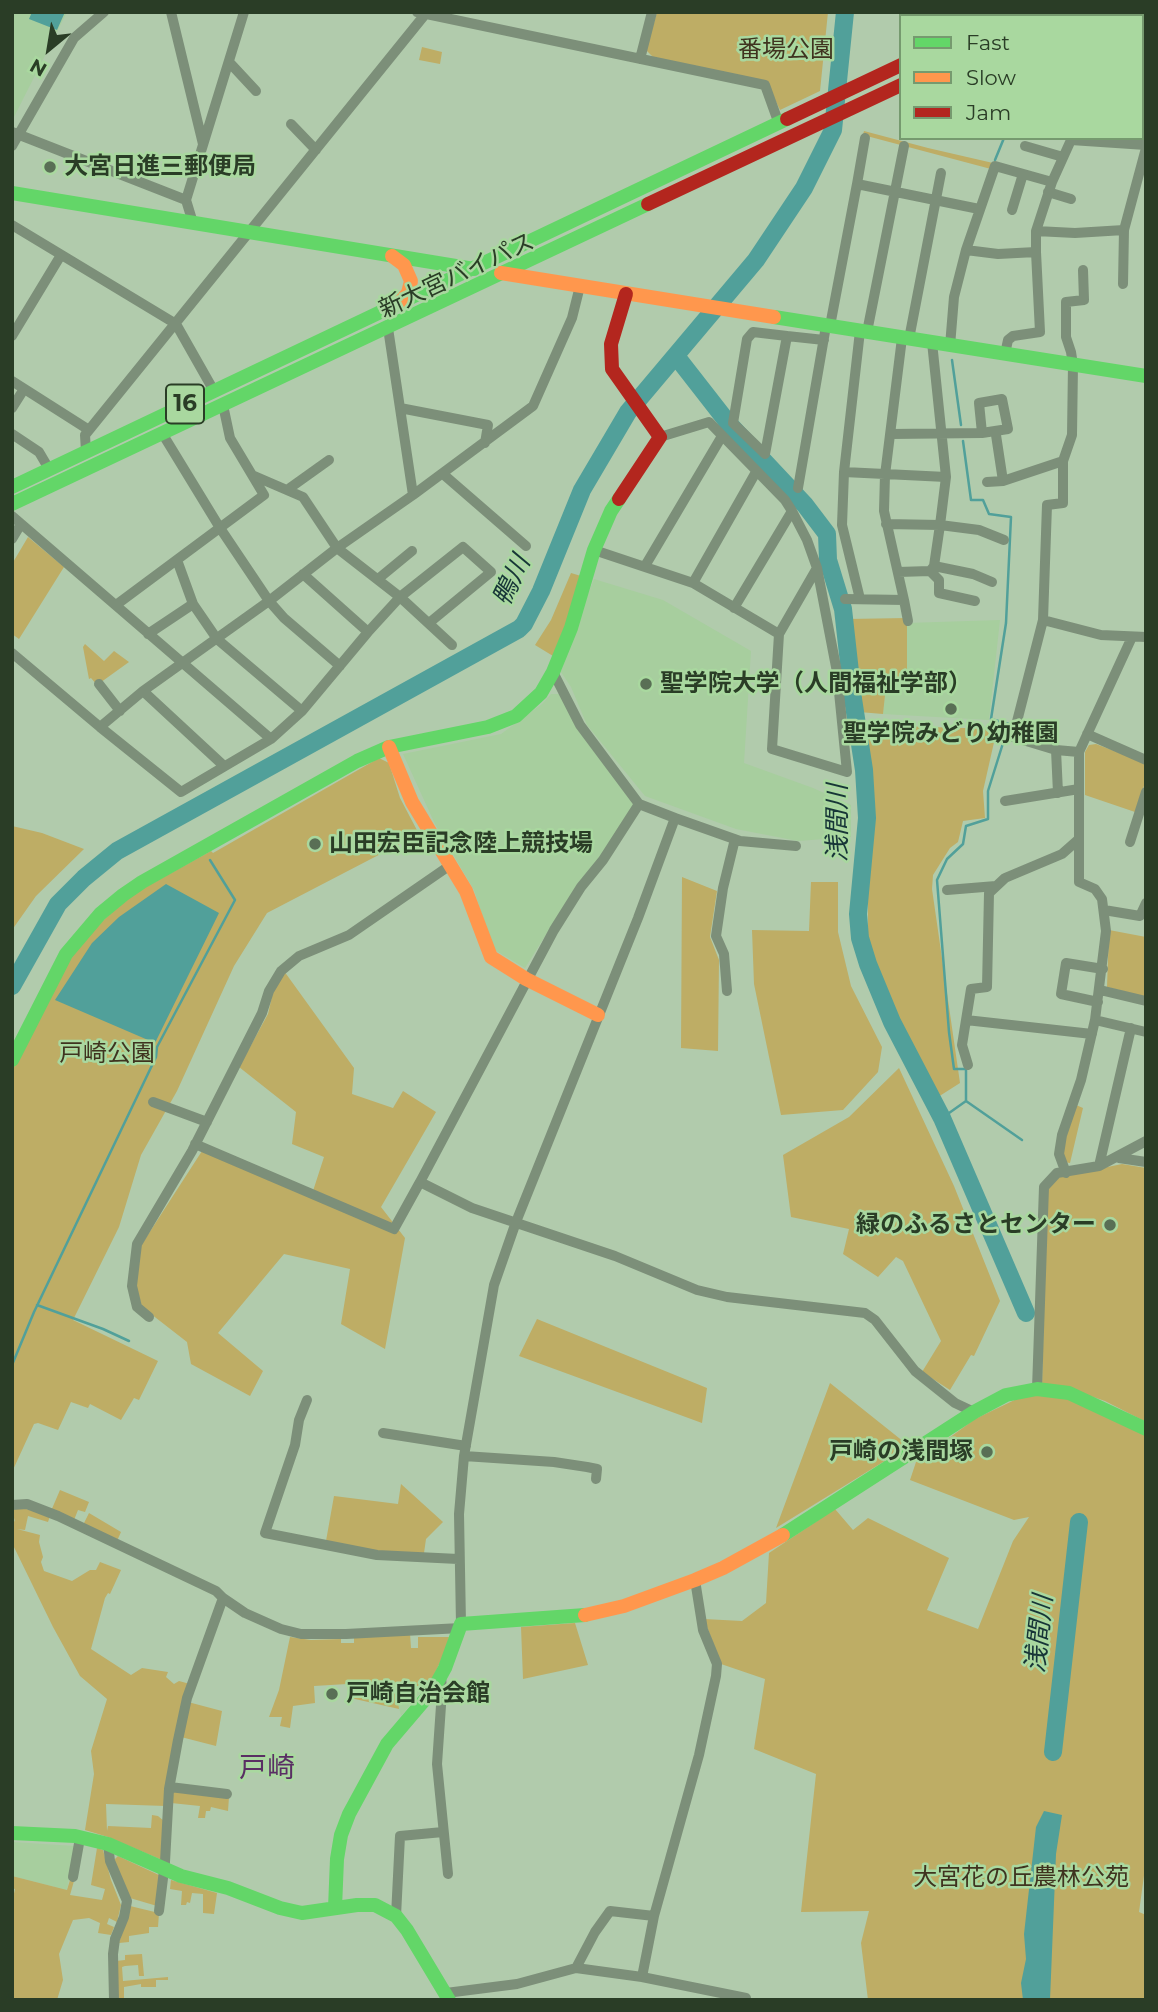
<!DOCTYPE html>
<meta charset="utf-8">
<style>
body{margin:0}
#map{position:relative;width:1158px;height:2012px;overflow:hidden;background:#b1cbac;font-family:Montserrat,sans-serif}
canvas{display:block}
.frame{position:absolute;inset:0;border:14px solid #2a3d26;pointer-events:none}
.legend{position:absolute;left:899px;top:14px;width:245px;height:126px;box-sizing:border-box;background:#a9d89f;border:2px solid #769a6f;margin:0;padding:9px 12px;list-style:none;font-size:21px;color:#2a3d26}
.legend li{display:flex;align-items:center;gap:14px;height:35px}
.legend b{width:35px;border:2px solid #769a6f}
.north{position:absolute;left:14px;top:14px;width:70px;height:70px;-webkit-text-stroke:5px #a9d89f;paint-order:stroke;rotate:210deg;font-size:19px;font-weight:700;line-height:28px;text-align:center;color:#2a3d26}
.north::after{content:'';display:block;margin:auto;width:24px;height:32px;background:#2a3d26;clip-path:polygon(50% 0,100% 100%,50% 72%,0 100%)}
</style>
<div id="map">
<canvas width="1158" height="2012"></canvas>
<div class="frame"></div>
<ul class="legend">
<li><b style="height:9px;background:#63d668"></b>Fast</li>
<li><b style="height:9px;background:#ff974d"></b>Slow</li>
<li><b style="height:9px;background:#b3261e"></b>Jam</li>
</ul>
<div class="north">N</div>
</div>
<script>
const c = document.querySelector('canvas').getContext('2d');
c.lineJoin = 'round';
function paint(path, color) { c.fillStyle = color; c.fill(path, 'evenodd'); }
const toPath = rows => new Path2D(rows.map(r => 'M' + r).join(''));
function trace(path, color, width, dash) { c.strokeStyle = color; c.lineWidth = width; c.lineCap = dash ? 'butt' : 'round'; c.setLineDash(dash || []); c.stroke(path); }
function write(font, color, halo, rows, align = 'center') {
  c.font = font + ' Montserrat,"Noto Sans JP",sans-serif'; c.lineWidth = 5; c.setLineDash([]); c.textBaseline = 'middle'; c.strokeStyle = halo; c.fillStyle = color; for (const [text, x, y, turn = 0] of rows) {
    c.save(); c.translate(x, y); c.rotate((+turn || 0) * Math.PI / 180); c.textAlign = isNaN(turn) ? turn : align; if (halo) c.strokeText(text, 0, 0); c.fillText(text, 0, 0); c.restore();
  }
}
paint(toPath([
 [12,12,67,12,14,117,12,116],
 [594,579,663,600,751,651,744,763,813,788,851,805,851,837,798,841,736,829,645,796,587,725,571,687,561,672,574,630],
 [1000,620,989,720,883,714,887,676,907,680,906,623],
 [551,694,561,694,575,726,634,805,601,857,579,882,525,968,493,949,474,890,435,824,403,754,501,734,542,704],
 [415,1686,426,1686,401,1716,396,1695,414,1691],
 [12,1842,75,1846,67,1890,12,1876]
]), '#a7ce9e');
paint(toPath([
 [657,12,828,12,820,91,780,110,766,81,653,57,646,50],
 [422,47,442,52,440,64,419,60],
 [864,131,928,148,993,163,991,169,863,135],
 [28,537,64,567,19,639,12,634,12,564],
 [571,573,581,576,566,624,553,656,535,645,551,620],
 [907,618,907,680,887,677,883,714,859,712,847,619],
 [85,644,104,661,114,651,129,662,97,685,91,678,89,679,83,647],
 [864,725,997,729,983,791,985,818,963,821,958,842,950,848,933,875,932,889,960,1083,938,1097,886,998,868,936,868,884,874,807],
 [1096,744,1146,763,1146,780,1135,812,1085,795,1085,752,1089,745],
 [379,758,389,763,400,798,419,834,267,913,234,966,177,1091,141,1155,119,1227,73,1320,158,1361,139,1400,134,1398,121,1420,90,1404,88,1408,71,1402,58,1430,38,1423,34,1424,12,1472,12,1072,36,1017,64,964,89,933,133,894,211,851,213,853],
 [12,826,42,833,84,849,36,896,12,930],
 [682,877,717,891,710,937,719,960,718,1051,681,1048],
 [811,882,838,882,838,932,851,986,882,1047,878,1072,843,1110,781,1115,754,984,752,930,809,931],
 [1109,930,1146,937,1146,997,1107,987],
 [284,971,354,1068,352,1094,393,1108,403,1091,436,1112,381,1207,405,1238,385,1349,341,1324,350,1269,284,1254,218,1333,263,1371,250,1396,191,1364,187,1342,142,1307,136,1287,140,1247,202,1151,313,1191,324,1157,292,1144,296,1112,239,1067,268,1014,273,992],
 [899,1068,954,1186,1000,1301,974,1356,971,1355,950,1390,922,1372,941,1341,903,1261,896,1257,878,1277,843,1254,849,1229,791,1217,783,1155,849,1117],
 [1076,1105,1083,1108,1070,1163,1064,1162,1062,1147],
 [1122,1164,1146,1168,1146,1422,1105,1401,1067,1388,1042,1385,1047,1189,1055,1178],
 [537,1319,707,1388,702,1423,519,1356],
 [830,1383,909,1446,776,1528],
 [1027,1394,1068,1398,1146,1433,1146,1861,1139,1912,1146,1915,1146,2000,868,2000,861,1943,869,1911,801,1912,816,1774,754,1749,765,1679,721,1664,704,1619,742,1621,766,1603,769,1553,835,1509,853,1530,868,1518,949,1558,927,1610,978,1629,1013,1541,1029,1517,1014,1520,910,1480,916,1462,975,1419],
 [401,1484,443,1522,426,1539,424,1553,377,1552,326,1541,334,1496,398,1504],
 [60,1490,89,1502,85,1512,78,1510,74,1520,51,1511],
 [23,1508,50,1516,48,1522,28,1516,25,1530,17,1529,40,1535,39,1542,43,1557,41,1562,44,1571,72,1581,90,1570,96,1570,100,1562,121,1570,110,1594,108,1593,105,1598,91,1649,131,1675,142,1668,168,1672,166,1677,174,1684,179,1681,190,1684,166,1806,106,1804,107,1831,108,1826,151,1828,152,1815,158,1816,165,1822,162,1860,108,1837,85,1830,94,1774,91,1751,107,1699,80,1676,53,1627,12,1543,12,1517,15,1522,12,1509],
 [89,1513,121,1532,117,1541,86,1527,84,1523],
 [575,1623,588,1665,523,1679,521,1627],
 [410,1633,411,1648,418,1648,418,1637,449,1637,445,1652,433,1677,426,1686,416,1686,414,1691,397,1695,399,1709,355,1699,349,1699,347,1684,314,1686,315,1703,293,1706,290,1728,280,1726,282,1717,269,1717,279,1690,290,1637,311,1640,341,1639,341,1643,354,1643,354,1636],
 [188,1702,222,1711,216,1746,181,1737],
 [172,1791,229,1797,228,1811,211,1807,210,1811,206,1811,205,1818,198,1818,200,1806,171,1803],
 [97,1848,103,1850,111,1880,121,1905,117,1922,109,1918,107,1924,114,1927,111,1935,98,1933,100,1923,89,1918,73,1920,59,1954,63,1980,57,2000,12,2000,12,1903,15,1889,12,1888,12,1876,67,1890,70,1880,74,1881,70,1895,102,1900,105,1889,91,1885],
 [118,1856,161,1876,157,1906,130,1898,114,1860],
 [171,1880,217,1893,214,1914,203,1913,203,1894,192,1893,190,1903,187,1902,186,1905,181,1905,182,1891,170,1889],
 [130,1906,159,1913,158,1927,149,1927,149,1933,129,1936,129,1942,119,1943],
 [142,1954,144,1976,139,1976,138,1965,125,1966,122,1967,123,1981,168,1977,168,1980,156,1980,156,1987,141,1987,141,1984,124,1987,124,1999,118,1999,116,1961,125,1960,125,1955]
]), '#bead65');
paint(toPath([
 [32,12,65,12,57,30,29,19],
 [166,884,219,913,155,1043,55,1000,92,943,119,917],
 [1044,1811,1062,1815,1056,1854,1050,2000,1023,2000,1021,1983,1026,1959,1024,1934,1036,1827]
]), '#51a09a');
trace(toPath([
 [995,160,1004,138],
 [952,360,961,425],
 [966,1101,1022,1140],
 [942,1118,966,1101,966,1069,954,1069,949,1032,937,880,947,859,963,844,966,826,988,819,988,791,1009,724,991,719,1006,623,1011,517,989,514,983,500,971,500,963,441],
 [37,1305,103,1329,129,1341],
 [12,1365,34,1312,156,1057,157,1047,235,900,210,860]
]), '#51a09a', 2.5);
trace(toPath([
 [676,356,729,424,805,505,827,534,828,560,843,609,853,699,864,770,867,818,858,914,860,938,868,964,892,1022,942,1118,1026,1313],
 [12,986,58,904,84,878,117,851,519,629,524,624,541,591,582,490,628,412,756,260,804,188,833,130,845,12],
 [1053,1752,1079,1522]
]), '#51a09a', 18);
trace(toPath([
 [171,12,203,144],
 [417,12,765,85,779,124],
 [640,59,652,12],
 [229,62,256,91],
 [291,124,316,150],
 [12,132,186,200,193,223],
 [12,146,74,38,104,12],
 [1025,146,1063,157],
 [857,184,865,138],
 [1048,192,1071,199],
 [186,200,244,12],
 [1012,210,1023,174],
 [12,225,176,324,214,391],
 [1036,231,1075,233,1124,230],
 [966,250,998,254,1036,252,1036,231,1052,182],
 [1083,270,1084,300,1066,302,1066,337,1071,352,1073,365,1072,435,1063,461,1063,503,1047,505,1043,620,1101,635,1146,637],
 [1123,284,1124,230,1146,148],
 [830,326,857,184,979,209],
 [388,328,413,495,533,406,572,318,580,286],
 [860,331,844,472,842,525,860,599],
 [867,332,904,146],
 [12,336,61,255],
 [787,336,765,454,733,423,747,339,753,332,787,336,824,340],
 [909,339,941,173],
 [950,346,954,297,966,250,995,166,1052,182,1071,140,1146,145],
 [1005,354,1008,340,1013,336,1040,332,1036,252],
 [12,381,89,430],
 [12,408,24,389],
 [400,408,488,425,485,443],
 [162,433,220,528,269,601,284,618,340,666],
 [12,434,39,452,49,469],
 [891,434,982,433,1008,429,1002,399,979,403,982,433],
 [996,435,1003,481],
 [660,437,709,422,785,500,792,511,807,540,817,568,837,672,847,772,772,749,779,634,817,568],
 [86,451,85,435,427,12],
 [844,472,946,477],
 [443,474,526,546],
 [252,475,303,497,337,548,400,597,452,645],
 [987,482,1003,481,1063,461],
 [798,488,826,326],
 [287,490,329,460],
 [413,495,337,548,269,601,143,691,100,727,181,792,271,739,302,711,368,632,400,597,463,547,491,572,429,623],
 [12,516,271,739],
 [886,524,940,525,979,530,1004,540],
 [12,539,21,524],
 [594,550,693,583,779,634],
 [177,560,193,604,217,639,302,711],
 [645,566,722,436],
 [934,566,973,574,992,582],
 [930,571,939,580,939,593,975,601],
 [898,572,930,571,934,566,940,525,946,477,932,342],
 [303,574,368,632],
 [378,579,412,551],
 [693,583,756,472],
 [845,599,904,600,884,511,885,475,902,338],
 [904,600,908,621],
 [116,605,264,495,230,438,223,405],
 [734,608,792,511],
 [1043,620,1013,737,1056,750,1079,752],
 [148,634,193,604],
 [12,653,100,727],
 [99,684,120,711],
 [143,691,224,766],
 [1087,734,1146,760],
 [1056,750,1058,793],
 [1005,801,1079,789],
 [639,804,603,860,581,887,554,930,420,1182,472,1208,615,1256,697,1290,727,1297,865,1313,875,1320,915,1371,955,1403,974,1412],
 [675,818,740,841,796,846],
 [1130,842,1146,792],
 [947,890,996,886],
 [1104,910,1140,916,1146,903],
 [1100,990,1146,1001],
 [727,991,724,954,716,936,723,888,735,839],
 [1098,1002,1061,994,1066,963,1103,969],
 [966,1020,1092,1034],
 [1095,1020,1146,1032],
 [968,1065,962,1045,971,989,987,987,989,893,1005,878,1062,854,1079,839],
 [153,1102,207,1122],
 [195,1144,394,1229,420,1182],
 [1119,1158,1146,1162],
 [1099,1166,1131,1028],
 [1066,1173,1059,1154,1062,1135,1081,1080,1095,1020,1106,931,1102,899,1095,889,1079,882,1079,752,1132,637],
 [149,1317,137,1307,132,1286,137,1244,192,1151,262,1013,269,991,281,971,299,956,349,935,449,866],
 [1037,1389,1044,1187,1057,1173,1099,1166,1146,1141],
 [307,1400,299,1420,295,1445,265,1533,377,1555,458,1559],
 [383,1433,466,1446],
 [464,1456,554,1462,587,1467,597,1469,596,1479],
 [12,1505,27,1504,58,1516,216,1591,223,1598,245,1613,281,1629,301,1634,346,1634,461,1628],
 [461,1624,459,1514,464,1456,494,1285,516,1222,638,918,675,818,639,804,580,725,553,672],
 [441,1675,442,1691,437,1764,448,1874],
 [170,1787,227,1794],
 [108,1844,110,1861,127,1901,124,1917,115,1939,113,1954,114,2000],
 [73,1877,80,1838],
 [159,1911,165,1862,169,1789,178,1740,187,1698,223,1598],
 [396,1916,400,1836,443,1832],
 [576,1968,595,1932,610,1911,654,1916],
 [642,1977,654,1916,699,1755,716,1676,717,1664,703,1630,695,1580],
 [446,1993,517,1984,576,1968,642,1977,746,1998]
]), '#7c8f79', 10);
trace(toPath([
 [1000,16,1007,12],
 [1050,16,1057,12],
 [12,193,474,269],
 [774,317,1146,376],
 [12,487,787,119],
 [12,504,648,204],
 [12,1060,66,954,100,914,123,895,142,882,357,761,389,747,488,727,516,716,541,693,553,672,571,628,594,550,611,511,619,499],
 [783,1535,974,1412,1006,1395,1037,1389,1069,1393,1146,1429],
 [12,1833,75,1836,108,1844,181,1876,228,1888,280,1908,302,1913,357,1905,375,1905,396,1916,407,1930,449,2000],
 [335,1908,337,1859,341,1835,349,1814,387,1744,433,1690,445,1668,461,1624,585,1615]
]), '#63d668', 14);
trace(toPath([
 [392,256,404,265,411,281,408,293,400,302],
 [501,273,774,317],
 [389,747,412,802,466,891,491,957,526,979,598,1015],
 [585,1615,624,1606,695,1580,723,1568,783,1535]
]), '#ff974d', 14);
trace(toPath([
 [787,119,901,65],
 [648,204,901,85],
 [619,499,660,437,612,369,611,344,626,294]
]), '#b3261e', 14);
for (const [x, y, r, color] of [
 [50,167,7,"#596f55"],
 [646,684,7,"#596f55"],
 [951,709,7,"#596f55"],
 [315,844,7,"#596f55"],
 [1110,1225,7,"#596f55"],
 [987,1452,7,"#596f55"],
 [332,1694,7,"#596f55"]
]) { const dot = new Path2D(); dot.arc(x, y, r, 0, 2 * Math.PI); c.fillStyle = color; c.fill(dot); trace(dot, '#a9d89f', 2.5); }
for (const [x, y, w] of [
 [185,404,38]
]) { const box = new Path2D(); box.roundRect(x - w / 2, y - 19.5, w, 39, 5); c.fillStyle = '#a9d89f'; c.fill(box); trace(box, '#2a3d26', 2); }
write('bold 23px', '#2a3d26', null, [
 ["16",185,404]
]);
write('24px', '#3f331f', '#a9d89f', [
 ["番場公園",786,50],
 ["戸崎公園",107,1054],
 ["大宮花の丘農林公苑",1021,1878]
]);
write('bold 24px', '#2a3d26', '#a9d89f', [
 ["大宮日進三郵便局",64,167],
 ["聖学院大学（人間福祉学部）",660,684],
 ["聖学院みどり幼稚園",951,734,"center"],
 ["山田宏臣記念陸上競技場",329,844],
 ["緑のふるさとセンター",1096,1225,"right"],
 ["戸崎の浅間塚",973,1452,"right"],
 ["戸崎自治会館",346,1694]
], 'left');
write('24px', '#2a3d26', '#a9d89f', [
 ["新大宮バイパス",457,276,-25]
]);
write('italic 26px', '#173537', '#a9d89f', [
 ["鴨川",512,581,-64],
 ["浅間川",838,823,-90],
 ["浅間川",1040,1634,-84]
]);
write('28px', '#5a2f64', '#a9d89f', [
 ["戸崎",267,1769]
]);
</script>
